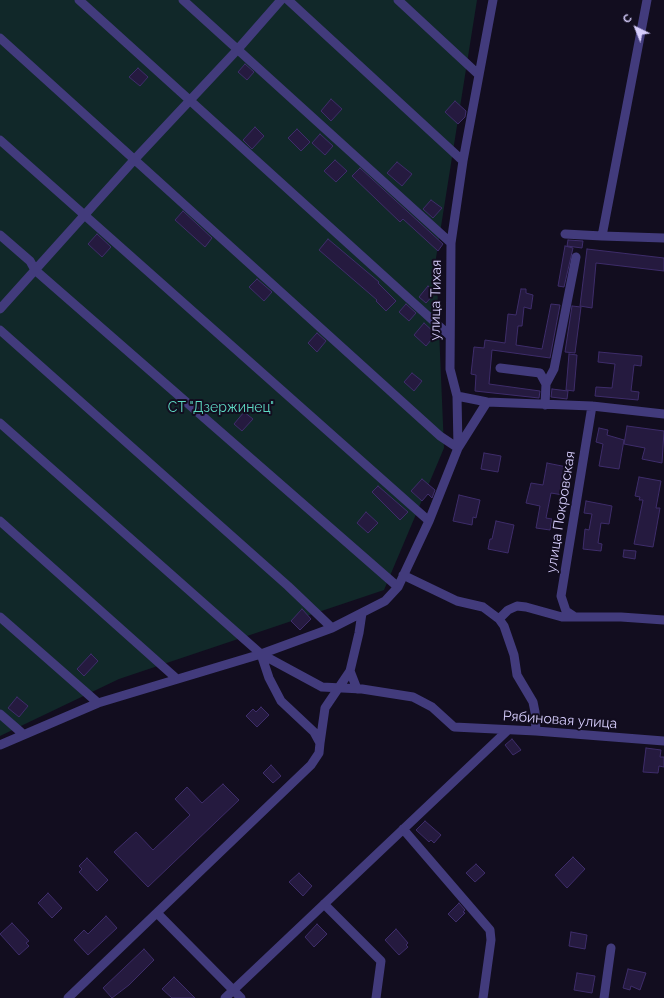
<!DOCTYPE html>
<meta charset="utf-8">
<style>
body{margin:0}
#map{position:relative;width:664px;height:998px;overflow:hidden;background:#120d1f;font-family:Raleway,sans-serif}
canvas{display:block}
.north{position:absolute;left:616px;top:8px;width:40px;height:40px;-webkit-text-stroke:3px #120d1f;paint-order:stroke;rotate:317deg;font-size:11px;font-weight:700;line-height:16px;text-align:center;color:#d7cefd}
.north::after{content:'';display:block;margin:auto;width:14px;height:18px;background:#d7cefd;clip-path:polygon(50% 0,100% 100%,50% 72%,0 100%)}
</style>
<div id="map">
<canvas width="664" height="998"></canvas>
<div class="north">С</div>
</div>
<script>
const c = document.querySelector('canvas').getContext('2d');
c.lineJoin = 'round';
function paint(path, color) { c.fillStyle = color; c.fill(path, 'evenodd'); }
const toPath = rows => new Path2D(rows.map(r => 'M' + r).join(''));
function trace(path, color, width, dash) { c.strokeStyle = color; c.lineWidth = width; c.lineCap = dash ? 'butt' : 'round'; c.setLineDash(dash || []); c.stroke(path); }
function write(font, color, halo, rows, align = 'center') {
  c.font = font + ' Raleway,sans-serif'; c.lineWidth = 4; c.setLineDash([]); c.textBaseline = 'middle'; c.strokeStyle = halo; c.fillStyle = color; for (const [text, x, y, turn = 0] of rows) {
    c.save(); c.translate(x, y); c.rotate((+turn || 0) * Math.PI / 180); c.textAlign = isNaN(turn) ? turn : align; if (halo) c.strokeText(text, 0, 0); c.fillText(text, 0, 0); c.restore();
  }
}
paint(toPath([
 [0,0,477,0,436,258,444,448,384,590,119,679,0,736]
]), '#112829');
const building = toPath([
 [245,64,254,72,247,80,238,72,245,64],
 [138,68,148,77,140,86,129,77,138,68],
 [331,99,342,109,331,121,321,111,331,99],
 [455,101,466,111,465,117,458,124,445,112,455,101],
 [255,127,264,136,252,149,243,140,255,127],
 [297,129,310,142,301,151,288,138,297,129],
 [320,134,333,146,325,155,312,143,320,134],
 [335,160,347,171,336,182,324,171,335,160],
 [397,162,412,174,402,186,387,173,397,162],
 [360,168,443,244,438,251,403,219,400,222,352,176,360,168],
 [431,200,442,208,433,218,423,209,431,200],
 [183,211,212,238,205,247,175,220,183,211],
 [97,234,111,247,102,257,88,244,97,234],
 [328,239,379,282,378,283,396,301,386,311,376,301,377,300,319,250,328,239],
 [568,240,583,241,582,248,567,246,568,240],
 [565,246,573,248,564,287,558,286,565,246],
 [587,249,664,258,664,271,596,263,592,308,580,306,587,249],
 [257,279,272,292,264,301,249,287,257,279],
 [428,286,435,293,426,303,419,297,428,286],
 [521,289,526,289,526,293,533,295,531,309,524,307,522,326,518,326,516,345,542,349,551,304,560,305,550,358,492,350,489,384,540,391,539,398,475,391,476,375,471,374,474,347,484,348,485,340,505,343,508,314,516,315,521,289],
 [406,304,416,313,409,321,399,312,406,304],
 [572,306,581,307,575,353,565,352,572,306],
 [424,323,436,334,426,346,414,335,424,323],
 [317,333,326,341,317,352,308,343,317,333],
 [599,352,642,356,641,366,634,365,631,391,639,392,638,400,595,396,596,387,612,388,615,364,598,362,599,352],
 [569,354,577,355,574,391,566,390,569,354],
 [412,373,422,381,414,391,404,382,412,373],
 [552,389,568,391,567,399,551,397,552,389],
 [244,412,253,419,242,431,234,424,244,412],
 [627,426,664,431,662,463,642,459,645,448,624,444,627,426],
 [599,428,608,430,607,435,624,440,619,469,599,466,603,444,596,442,599,428],
 [484,453,501,456,498,472,481,469,484,453],
 [547,463,567,467,563,495,551,493,546,518,552,519,550,530,536,528,540,506,526,503,531,483,543,485,547,463],
 [639,477,661,481,656,508,660,508,653,547,634,544,643,500,639,500,640,497,635,496,639,477],
 [422,479,435,490,432,498,428,494,422,501,411,491,422,479],
 [378,486,408,512,400,520,372,492,378,486],
 [459,495,480,500,476,518,473,517,472,525,453,521,459,495],
 [586,501,612,506,609,524,601,523,598,543,602,544,601,551,583,549,585,529,589,530,592,514,584,513,586,501],
 [366,512,378,523,368,533,357,523,366,512],
 [496,521,514,525,508,553,488,549,490,539,492,539,496,521],
 [624,550,636,551,635,559,623,557,624,550],
 [302,609,311,619,300,630,291,621,302,609],
 [91,654,98,661,84,676,77,669,91,654],
 [17,697,28,706,19,717,8,708,17,697],
 [261,707,269,715,257,727,246,716,253,709,256,712,261,707],
 [512,739,521,750,513,755,505,745,512,739],
 [646,748,661,750,660,757,664,757,664,767,659,766,658,773,643,772,646,748],
 [271,765,281,776,273,783,263,773,271,765],
 [223,784,239,800,148,887,114,852,136,832,153,850,190,815,175,799,187,787,202,803,223,784],
 [425,821,441,835,434,843,431,840,429,842,416,830,425,821],
 [573,857,585,869,567,888,555,875,573,857],
 [87,858,108,880,97,891,79,872,82,869,79,866,87,858],
 [476,864,485,873,475,882,466,873,476,864],
 [299,873,312,886,303,896,289,882,299,873],
 [48,893,62,908,52,918,38,903,48,893],
 [459,903,465,910,463,912,465,913,456,922,448,914,459,903],
 [106,916,117,928,88,955,74,940,84,930,88,934,106,916],
 [12,923,29,941,26,943,29,946,19,955,0,934,12,923],
 [317,924,327,934,314,947,305,937,317,924],
 [396,929,408,943,406,945,408,947,399,955,385,940,396,929],
 [571,932,587,935,585,949,569,946,571,932],
 [144,949,154,960,129,985,112,998,103,988,144,949],
 [628,969,646,973,640,990,631,986,630,990,623,988,628,969],
 [577,973,595,976,592,993,574,990,577,973],
 [174,977,195,998,172,998,162,989,174,977]
]);
paint(building, '#251a3f');
trace(building, '#3e2d6a', 1);
trace(toPath([
 [79,0,449,335],
 [183,0,451,243],
 [288,0,463,161],
 [398,0,479,75],
 [493,0,463,161,451,243,450,369,457,396,487,402,592,406,664,414],
 [0,38,440,436,458,448,457,396],
 [0,140,429,521],
 [565,234,602,236,647,0],
 [0,235,30,261,35,270,398,587],
 [602,236,664,238],
 [0,309,134,160,238,49,281,0],
 [0,330,288,586,332,628],
 [500,368,540,373,546,384],
 [545,405,546,384,554,369,576,257],
 [0,423,261,654,322,687,362,689,413,697,432,707,454,727,536,731,664,741],
 [0,521,177,679],
 [403,575,457,601,483,607,499,619,504,626,514,655,517,675,533,702,535,712,536,731],
 [0,617,98,703],
 [575,617,566,611,561,596,592,406],
 [499,619,508,610,517,606,526,607,562,617,621,617,664,620],
 [357,689,350,671,359,633,362,613],
 [0,714,23,734],
 [320,743,325,708,350,671],
 [0,745,98,703,261,654,332,628,385,601,398,587,429,521,458,448,487,402],
 [403,829,490,930,491,940,483,998],
 [324,904,381,961,376,998],
 [157,913,241,998],
 [68,998,311,765,319,753,320,743,314,732,281,701,269,678,261,654],
 [225,998,508,730],
 [604,998,611,948]
]), '#423b7c', 9);
write('14px', '#d7cefd', '#120d1f', [
 ["улица Тихая",436,300,-89],
 ["улица Покровская",561,512,-81],
 ["Рябиновая улица",560,720,4]
]);
write('14px', '#5ed9c3', '#120d1f', [
 ["СТ \"Дзержинец\"",221,408]
]);
</script>
